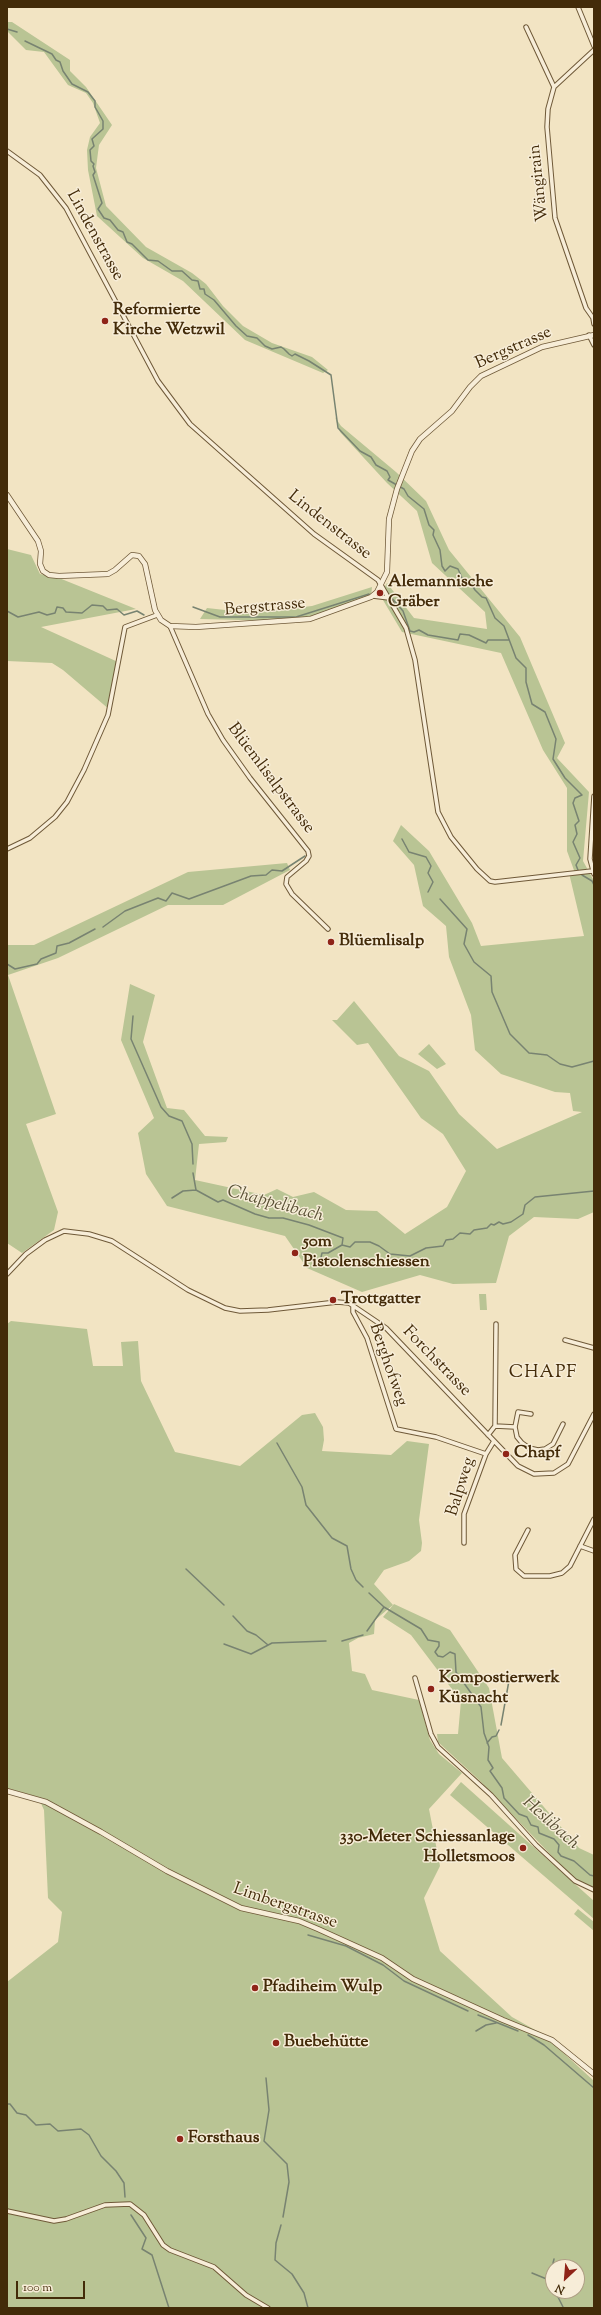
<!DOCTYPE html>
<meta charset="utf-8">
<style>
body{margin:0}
#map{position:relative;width:601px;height:2315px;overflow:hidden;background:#f2e4c3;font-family:"Sorts Mill Goudy",serif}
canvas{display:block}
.frame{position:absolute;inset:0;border:8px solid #432b09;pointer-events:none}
.north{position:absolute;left:545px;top:2259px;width:40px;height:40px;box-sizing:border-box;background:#f7edd8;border:1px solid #af9f85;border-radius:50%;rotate:206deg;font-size:11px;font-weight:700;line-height:16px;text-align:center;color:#432b09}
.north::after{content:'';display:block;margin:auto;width:14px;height:18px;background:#8f2418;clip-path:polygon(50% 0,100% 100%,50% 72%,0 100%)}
.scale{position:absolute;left:16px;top:2281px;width:69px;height:18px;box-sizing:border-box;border:2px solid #432b09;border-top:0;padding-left:5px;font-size:12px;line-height:14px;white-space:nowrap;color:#432b09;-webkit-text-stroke:3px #f7edd8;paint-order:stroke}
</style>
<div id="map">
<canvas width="601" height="2315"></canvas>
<div class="frame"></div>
<div class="north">N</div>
<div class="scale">100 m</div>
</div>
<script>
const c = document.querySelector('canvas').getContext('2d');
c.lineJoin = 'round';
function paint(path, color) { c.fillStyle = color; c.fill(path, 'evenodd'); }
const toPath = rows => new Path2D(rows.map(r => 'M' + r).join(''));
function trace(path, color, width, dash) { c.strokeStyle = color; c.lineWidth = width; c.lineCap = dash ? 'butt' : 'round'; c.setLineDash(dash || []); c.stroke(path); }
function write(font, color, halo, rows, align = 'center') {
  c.font = font + ' "Sorts Mill Goudy",serif'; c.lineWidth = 3; c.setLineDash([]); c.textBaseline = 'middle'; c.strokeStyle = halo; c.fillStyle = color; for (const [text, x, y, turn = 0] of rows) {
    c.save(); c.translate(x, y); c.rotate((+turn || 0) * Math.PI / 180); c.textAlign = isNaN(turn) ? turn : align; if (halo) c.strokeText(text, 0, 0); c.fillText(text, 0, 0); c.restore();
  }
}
paint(toPath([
 [7,22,12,22,70,60,70,71,86,87,112,125,99,145,96,168,106,206,146,247,192,273,206,284,223,306,243,326,272,343,312,357,328,370,323,373,245,340,183,281,143,258,97,216,88,170,87,150,90,137,100,123,93,103,86,93,68,85,44,52,26,50,7,31],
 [335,417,341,426,396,472,426,501,449,550,520,637,565,743,557,758,589,792,583,861,594,881,594,1212,578,1219,534,1217,509,1236,496,1283,453,1284,420,1275,362,1292,307,1268,285,1236,167,1206,146,1174,138,1133,154,1118,121,1040,130,984,155,995,143,1042,167,1108,184,1110,205,1136,228,1137,226,1142,199,1144,195,1180,264,1195,277,1189,293,1197,314,1192,346,1210,377,1211,405,1234,447,1207,466,1171,443,1134,421,1118,368,1043,357,1045,332,1020,337,1020,354,1001,399,1056,429,1071,459,1114,497,1149,582,1112,573,1111,570,1093,555,1092,501,1074,475,1050,471,1015,449,957,446,926,423,906,414,865,393,841,401,825,429,851,472,923,481,946,584,936,569,873,575,873,567,851,567,788,543,750,501,653,402,632,380,595,387,583,414,618,487,629,485,612,432,563,417,511,387,483,340,432],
 [7,549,31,555,40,574,59,578,136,609,41,627,118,662,110,710,63,670,52,663,7,661],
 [372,587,371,597,324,614,286,621,200,619,207,608,252,613,312,606],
 [287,863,290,870,223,905,168,905,58,958,8,975,56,1114,26,1124,58,1212,54,1230,22,1253,7,1243,7,945,34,945,188,872],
 [429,1044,446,1064,437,1069,418,1054],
 [479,1294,486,1294,487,1310,480,1310],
 [11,1321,87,1329,93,1366,123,1366,121,1342,138,1341,141,1381,175,1452,240,1466,302,1415,315,1413,323,1427,324,1440,322,1451,391,1455,407,1441,429,1444,419,1520,422,1543,421,1551,409,1561,384,1570,374,1584,393,1605,375,1620,374,1634,358,1638,349,1643,352,1671,365,1674,372,1690,419,1700,430,1740,439,1754,462,1773,429,1809,440,1866,424,1898,440,1951,512,2017,544,2035,594,2081,594,2308,7,2308,7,1982,58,1942,62,1912,48,1898,44,1810,38,1797,7,1788,7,1324],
 [553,2267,577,2267,577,2291,553,2291],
 [394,1604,450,1630,489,1688,502,1758,579,1848,594,1855,594,1888,574,1879,478,1779,438,1742,437,1734,458,1734,461,1701,411,1635,383,1617],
 [461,1782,594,1901,594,1919,450,1795],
 [578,1909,594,1922,594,1931,574,1914]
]), '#b9c494');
trace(toPath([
 [7,29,17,32],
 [25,41,52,54,56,60,60,62,63,71,72,84,88,92,95,101,95,107,103,121,103,129,92,139,94,146,90,150,91,161,94,164,93,166,95,172,93,175,102,203,98,209,104,218,110,220,118,230,123,232,127,242,132,244,148,260,158,261,172,271,182,271,192,280,198,281,200,289,204,289,205,294,214,300,236,326,247,336,257,338,265,346,272,349,281,347,284,349,289,354,292,356,295,354,309,361,331,375,338,428,360,451,371,457,376,465,387,471,390,477,388,480,404,489,408,496,424,509,429,525,434,530,433,535,440,550,442,566,445,571,450,566,458,569,462,578,470,582,475,590,482,597,486,598,495,618,504,626,516,658,526,668,526,682,532,704,545,712,556,739,553,759,565,778,582,795,575,798,573,803,579,821,575,825,577,834,573,842,580,858,576,865,578,870],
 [390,596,403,611,410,631,414,632,419,630,428,635,458,640,460,634,469,635,486,643,488,640,509,640],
 [193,607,220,617,296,617,369,594],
 [7,611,18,617,39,612,47,615,55,613,57,607,63,608,66,612,82,613,92,605,103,606,107,610,117,609,124,615,137,611,144,615],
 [402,839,409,852,426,857,431,866,428,873,433,882,428,892],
 [582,875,592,881,594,885],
 [440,899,467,929,464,944,474,962,491,976,492,992,510,1034,529,1053,547,1055,560,1064,572,1067,594,1061],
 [103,927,125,911,158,898,166,901,172,893,189,899,251,876,266,875,272,870,282,871,305,856],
 [7,964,15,969,37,964,41,959,56,953,57,946,69,943,95,929],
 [133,1016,131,1039,161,1107,169,1116,182,1121,192,1144,193,1164],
 [193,1173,196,1190,218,1202,223,1200,255,1214,269,1218,283,1218,309,1225,343,1238,342,1245,350,1247,355,1242,370,1242,379,1246,390,1254,410,1256,426,1248,443,1246,446,1240,453,1239,460,1233,470,1234,474,1230,487,1228,491,1224,494,1225,499,1222,503,1224,511,1222,523,1214,525,1205,535,1197,594,1191],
 [172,1198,183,1191,196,1190],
 [319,1266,322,1253,328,1253,342,1245],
 [277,1443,302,1487,306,1505,332,1538,347,1546,351,1569,356,1580,363,1587],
 [186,1569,224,1605],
 [369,1593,384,1607,421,1629,428,1640,439,1642,439,1646,435,1652,438,1656,443,1657,450,1652,455,1654,456,1672,481,1707,484,1733,489,1747,488,1760,493,1768,490,1771,502,1788,504,1798,519,1814,527,1817,531,1825,538,1827,539,1833,554,1839,559,1845,558,1852,561,1856,574,1861,590,1875,594,1876],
 [233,1616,247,1631,256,1635,268,1645],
 [367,1631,384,1607],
 [342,1641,363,1635],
 [224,1644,251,1654,272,1643,326,1641],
 [501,1725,510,1675],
 [487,1743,492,1737,496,1736,499,1730],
 [308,1935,346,1946,383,1965,404,1981,468,2011],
 [478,2015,518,2031],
 [476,2031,486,2025,496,2023],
 [528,2035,544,2045,594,2088],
 [266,2078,269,2110,264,2141,287,2164,289,2182,283,2217],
 [7,2104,10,2104,17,2113,26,2115,36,2125,50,2124,58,2131,81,2129,89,2135,101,2156,116,2171,124,2183,125,2197],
 [131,2215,146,2238,142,2249,152,2255,169,2308],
 [281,2225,276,2243,275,2260,292,2274,304,2293,308,2308],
 [532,2273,549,2280],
 [553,2287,549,2280,554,2259],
 [555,2291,563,2307]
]), '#788371', 1.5);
const minor = toPath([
 [578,7,594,46],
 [526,27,554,87],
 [594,50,554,87,548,109,547,127,555,218,586,308,593,318,594,324],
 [7,151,40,175,66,208,158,381,190,424,314,534,378,580,406,628,415,660,438,812,451,837,477,869,490,881,495,882,592,871],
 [589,335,594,345],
 [373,596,389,598],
 [170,626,208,714,223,740,250,778,308,851,309,856,306,861,287,877,286,884,292,894,328,929],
 [594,796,590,859,594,874],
 [7,849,30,838,55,817,67,802,84,770,108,715,125,627,157,615],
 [7,1274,26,1254,45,1240,64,1231,89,1234,112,1241,188,1290,225,1308,240,1311,268,1310,337,1302,349,1303,386,1328,518,1466,534,1474,554,1473,568,1464,594,1414],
 [353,1306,353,1312,367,1338,396,1429,436,1437,486,1454],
 [565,1340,594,1348],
 [495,1426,515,1427,517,1437,522,1443,529,1448,538,1450,545,1449,553,1444,563,1424],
 [515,1427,518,1412,531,1414],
 [488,1435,495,1426,496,1324],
 [528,1530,515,1555,516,1569,524,1576,550,1576,562,1573,570,1566,594,1519],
 [464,1543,464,1514,486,1454,494,1441],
 [580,1546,594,1551],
 [415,1678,431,1734,438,1747,491,1795,536,1845,575,1881,594,1890],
 [7,2211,54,2221,66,2219,105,2205,130,2204,144,2215,163,2245,170,2250,214,2267,246,2295,268,2308]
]);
const tertiary = toPath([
 [7,495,38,541,41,551,40,564,43,571,49,575,59,576,108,574,115,570,132,555,139,556,145,564,155,610,161,620,170,626,196,627,310,619,371,597,377,592,387,572,389,519,397,489,412,451,420,439,452,411,470,387,481,376,542,347,594,335],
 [7,1791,46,1802,101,1832,167,1871,241,1908,299,1921,318,1929,382,1958,413,1979,503,2020,552,2040,594,2074]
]);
trace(minor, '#6f5938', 5.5);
trace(tertiary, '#6f5938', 6);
trace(minor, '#f7edd8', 3.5);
trace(tertiary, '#f7edd8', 4.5);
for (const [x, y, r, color] of [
 [105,321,4,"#8f2418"],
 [380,593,4,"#8f2418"],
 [331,942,4,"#8f2418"],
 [295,1253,4,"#8f2418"],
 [333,1300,4,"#8f2418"],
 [506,1454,4,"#8f2418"],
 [431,1689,4,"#8f2418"],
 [523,1848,4,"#8f2418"],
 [255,1988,4,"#8f2418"],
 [276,2043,4,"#8f2418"],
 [180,2139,4,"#8f2418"]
]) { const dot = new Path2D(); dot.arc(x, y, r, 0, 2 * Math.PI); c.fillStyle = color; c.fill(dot); trace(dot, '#f7edd8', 1.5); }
write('17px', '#432b09', '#f7edd8', [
 ["Wängirain",540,183,-96],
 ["Lindenstrasse",94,236,61],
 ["Bergstrasse",514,349,-24],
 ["Lindenstrasse",329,526,38],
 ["Bergstrasse",265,608,-5],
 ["Blüemlisalpstrasse",270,779,53],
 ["Forchstrasse",436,1362,46],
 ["Berghofweg",387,1365,71],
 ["Balpweg",462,1487,-73],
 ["Limbergstrasse",285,1907,19]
]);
write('bold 17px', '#432b09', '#f7edd8', [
 ["Reformierte",113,311],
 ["Kirche Wetzwil",113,331],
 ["Alemannische",388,583],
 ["Gräber",388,603],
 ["Blüemlisalp",339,942],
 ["50m",303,1243],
 ["Pistolenschiessen",303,1263],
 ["Trottgatter",341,1300],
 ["Chapf",514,1454],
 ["Kompostierwerk",439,1679],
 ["Küsnacht",439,1699],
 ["330-Meter Schiessanlage",515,1838,"right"],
 ["Holletsmoos",515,1858,"right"],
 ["Pfadiheim Wulp",263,1988],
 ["Buebehütte",284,2043],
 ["Forsthaus",188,2139]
], 'left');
write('italic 18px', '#595034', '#f7edd8', [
 ["Chappelibach",275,1205,15],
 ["Heslibach",550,1824,42]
]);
c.letterSpacing = '1px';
write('18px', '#432b09', '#f7edd8', [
 ["CHAPF",543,1374]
]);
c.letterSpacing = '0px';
</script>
